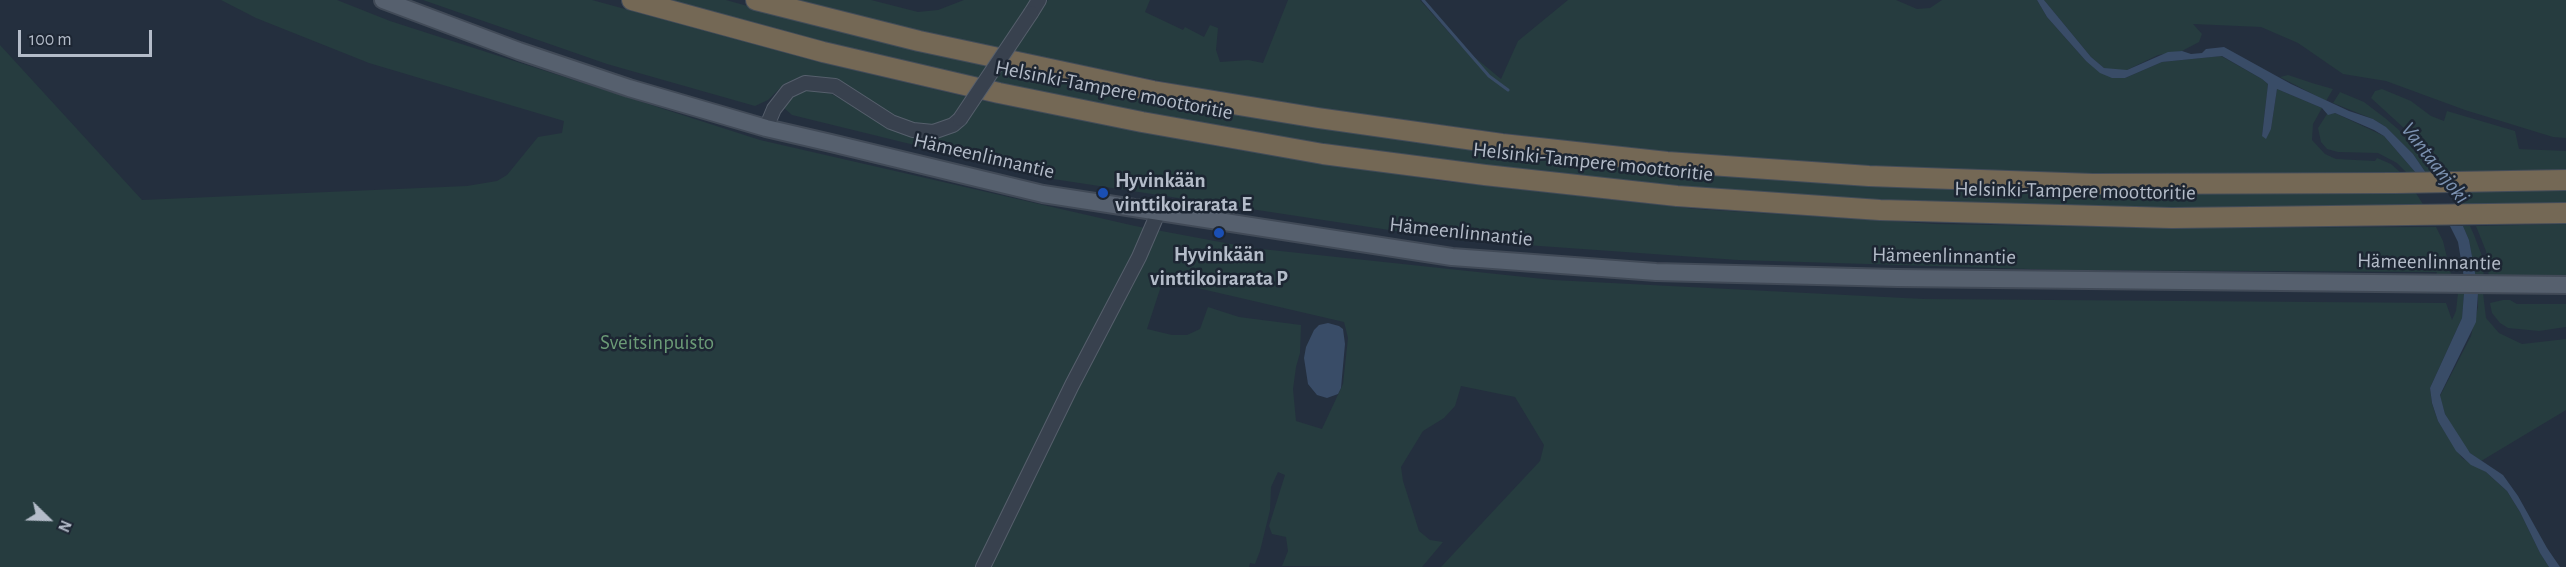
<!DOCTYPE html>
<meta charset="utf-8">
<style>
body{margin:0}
#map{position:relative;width:2566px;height:567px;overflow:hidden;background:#242f3e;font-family:"Alegreya Sans",sans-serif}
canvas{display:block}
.north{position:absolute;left:18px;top:489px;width:60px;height:60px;-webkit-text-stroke:4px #1d2633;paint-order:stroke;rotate:113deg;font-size:16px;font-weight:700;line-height:24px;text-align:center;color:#b4bcc9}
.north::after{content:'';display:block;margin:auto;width:21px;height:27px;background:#b4bcc9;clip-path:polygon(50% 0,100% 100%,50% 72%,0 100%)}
.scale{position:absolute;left:18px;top:30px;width:134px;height:27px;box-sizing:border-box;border:3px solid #b4bcc9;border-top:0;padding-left:8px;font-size:18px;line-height:21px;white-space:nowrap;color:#b4bcc9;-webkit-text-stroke:4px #1d2633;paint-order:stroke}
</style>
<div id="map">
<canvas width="2566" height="567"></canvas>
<div class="north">N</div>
<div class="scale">100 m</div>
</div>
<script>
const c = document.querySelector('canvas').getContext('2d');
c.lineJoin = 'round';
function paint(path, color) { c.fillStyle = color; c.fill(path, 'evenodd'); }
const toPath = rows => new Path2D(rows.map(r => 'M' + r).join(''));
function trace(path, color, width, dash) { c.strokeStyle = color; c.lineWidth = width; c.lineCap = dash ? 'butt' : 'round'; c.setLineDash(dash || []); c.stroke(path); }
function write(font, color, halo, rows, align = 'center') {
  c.font = font + ' "Alegreya Sans",sans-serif'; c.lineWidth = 5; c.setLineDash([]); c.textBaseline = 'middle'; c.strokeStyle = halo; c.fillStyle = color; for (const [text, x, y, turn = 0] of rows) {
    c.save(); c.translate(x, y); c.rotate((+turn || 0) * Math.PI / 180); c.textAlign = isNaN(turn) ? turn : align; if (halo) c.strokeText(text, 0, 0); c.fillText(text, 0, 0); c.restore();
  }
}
paint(toPath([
 [221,0,337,0,390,21,760,140,1135,226,1252,248,1553,280,1924,299,2446,303,2452,320,2456,311,2458,293,2464,293,2462,318,2430,388,2432,404,2438,421,2462,458,2486,472,2507,491,2520,512,2540,553,2549,567,1441,567,1540,461,1544,445,1515,397,1461,386,1455,406,1444,418,1423,431,1401,467,1403,481,1419,531,1430,540,1443,542,1422,567,1282,566,1288,551,1286,537,1272,534,1269,526,1285,475,1278,472,1271,487,1270,510,1260,551,1255,564,1250,563,1249,567,0,567,0,45,142,200,467,186,497,181,507,175,538,137,562,133,564,121,369,63,256,18],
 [1163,280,1344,322,1348,338,1343,384,1322,429,1296,421,1293,389,1296,367,1300,353,1301,325,1239,317,1208,307,1200,329,1187,335,1172,335,1147,329],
 [423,0,592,0,823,63,984,101,1226,148,1442,181,1696,209,1936,224,2168,228,2436,227,2443,241,2452,278,2435,278,2437,272,2062,270,1738,260,1455,240,1053,179,792,115,784,108,791,98,807,89,828,92,904,134,930,138,954,131,948,122,924,127,894,118,838,82,827,78,802,76,784,84,768,100,755,106,607,64],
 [655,0,726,0,751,7,1500,152,2414,190,2426,209,2061,210,1701,192,1355,151,992,85],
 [792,0,871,0,918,12,938,10,964,0,1034,0,1034,18,1048,0,1150,0,1145,12,1183,30,1185,27,1204,37,1210,25,1218,28,1216,50,1220,62,1248,60,1263,63,1288,0,1420,0,1461,46,1501,79,1518,41,1568,0,1896,0,1917,9,1930,8,1942,0,2037,0,2047,17,2086,61,2125,78,2162,62,2221,56,2262,79,2268,84,2262,136,2269,132,2271,129,2277,89,2322,108,2313,124,2312,140,2325,154,2336,159,2375,161,2377,158,2391,164,2401,173,2080,174,1915,169,1755,160,1587,144,1261,101,935,36],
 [2044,0,2566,0,2566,138,2553,137,2465,110,2386,81,2343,74,2298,43,2261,27,2193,24,2202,34,2199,42,2182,51,2158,55,2127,70,2112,70,2104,68,2091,57],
 [2288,75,2312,83,2333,89,2326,101,2280,77],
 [2382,89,2411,101,2431,116,2444,121,2447,111,2515,131,2519,149,2566,151,2566,170,2441,173,2405,129,2371,98,2375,91],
 [2340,92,2364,102,2385,118,2399,130,2434,173,2426,173,2413,154,2386,127,2373,119,2333,103],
 [2335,113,2384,136,2416,173,2407,173,2397,163,2378,153,2338,152,2327,149,2321,142,2318,128,2327,114],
 [2566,188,2566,206,2463,208,2452,189],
 [2566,224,2566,278,2489,278,2486,251,2476,226],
 [2463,226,2470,226,2474,235,2482,256,2484,278,2476,278,2469,240],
 [2478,293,2483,293,2486,318,2499,333,2522,344,2566,339,2566,410,2481,461,2470,453,2460,441,2445,414,2440,396,2471,336,2478,307],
 [2503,300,2510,300,2517,304,2566,304,2566,327,2539,331,2508,328,2500,323,2492,313,2490,303]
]), '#263c3f');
paint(toPath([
 [2037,0,2044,0,2091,57,2104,68,2127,70,2168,52,2182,51,2191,54,2202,53,2206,49,2224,47,2291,84,2349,111,2373,119,2386,127,2413,154,2426,173,2416,173,2384,136,2374,130,2335,113,2328,115,2322,108,2277,89,2271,129,2266,139,2262,136,2268,84,2262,79,2222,56,2162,62,2125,78,2112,78,2100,73,2086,61,2047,17],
 [2450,226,2463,226,2469,240,2476,278,2464,278,2458,242],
 [2464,293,2478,293,2476,322,2440,395,2445,414,2470,453,2503,475,2518,496,2547,548,2560,567,2549,567,2540,553,2520,512,2507,491,2486,472,2471,465,2456,451,2438,421,2432,403,2430,388,2462,318],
 [1328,323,1339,326,1343,329,1345,344,1341,388,1338,394,1327,398,1317,395,1308,384,1304,358,1306,347,1314,330,1319,325]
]), '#394c67');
trace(toPath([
 [1423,0,1489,76,1508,90]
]), '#394c67', 3);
const minor = toPath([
 [1031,13,1039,0],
 [766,128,774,109,788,91,805,83,835,86,891,122,913,130,933,132,953,125,960,119],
 [983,567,1072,385,1139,257,1158,213]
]);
const major = toPath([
 [383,0,519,51,629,88,766,128,831,143,1043,194,1452,257,1656,272,1897,278,2566,285]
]);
const highway = toPath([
 [632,0,823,52,999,93,1142,122,1323,154,1485,175,1677,196,1880,210,2172,218,2566,213],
 [756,0,919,41,1153,91,1318,118,1502,144,1667,162,1869,176,2093,184,2396,183,2566,180]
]);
trace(minor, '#565f6c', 16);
trace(major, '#414a57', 20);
trace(highway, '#434c59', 22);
trace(minor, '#38414e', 14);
trace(major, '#56606e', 16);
trace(highway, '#746855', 20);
const minorBridge = toPath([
 [960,119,1031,13]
]);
trace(minorBridge, '#565f6c', 16, []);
trace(minorBridge, '#38414e', 14);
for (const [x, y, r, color] of [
 [1103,193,6,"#1a4fb4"],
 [1219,233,6,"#1a4fb4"]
]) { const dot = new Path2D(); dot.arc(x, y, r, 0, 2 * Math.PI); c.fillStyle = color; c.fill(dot); trace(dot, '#1d2633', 2); }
write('21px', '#b4bcc9', '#1d2633', [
 ["Helsinki-Tampere moottoritie",1114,90,11],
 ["Hämeenlinnantie",984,156,13],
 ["Helsinki-Tampere moottoritie",1593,162,6],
 ["Helsinki-Tampere moottoritie",2075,191,1],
 ["Hämeenlinnantie",1461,232,6],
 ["Hämeenlinnantie",1944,256,1],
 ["Hämeenlinnantie",2429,262,1]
]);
write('bold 21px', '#b4bcc9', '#1d2633', [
 ["Hyvinkään",1115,181],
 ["vinttikoirarata E",1115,205],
 ["Hyvinkään",1219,255,"center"],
 ["vinttikoirarata P",1219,279,"center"]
], 'left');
write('21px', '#6b9a76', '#1d2633', [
 ["Sveitsinpuisto",657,343]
]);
write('italic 22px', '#7c92b1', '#1d2633', [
 ["Vantaanjoki",2435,163,52]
]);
</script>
